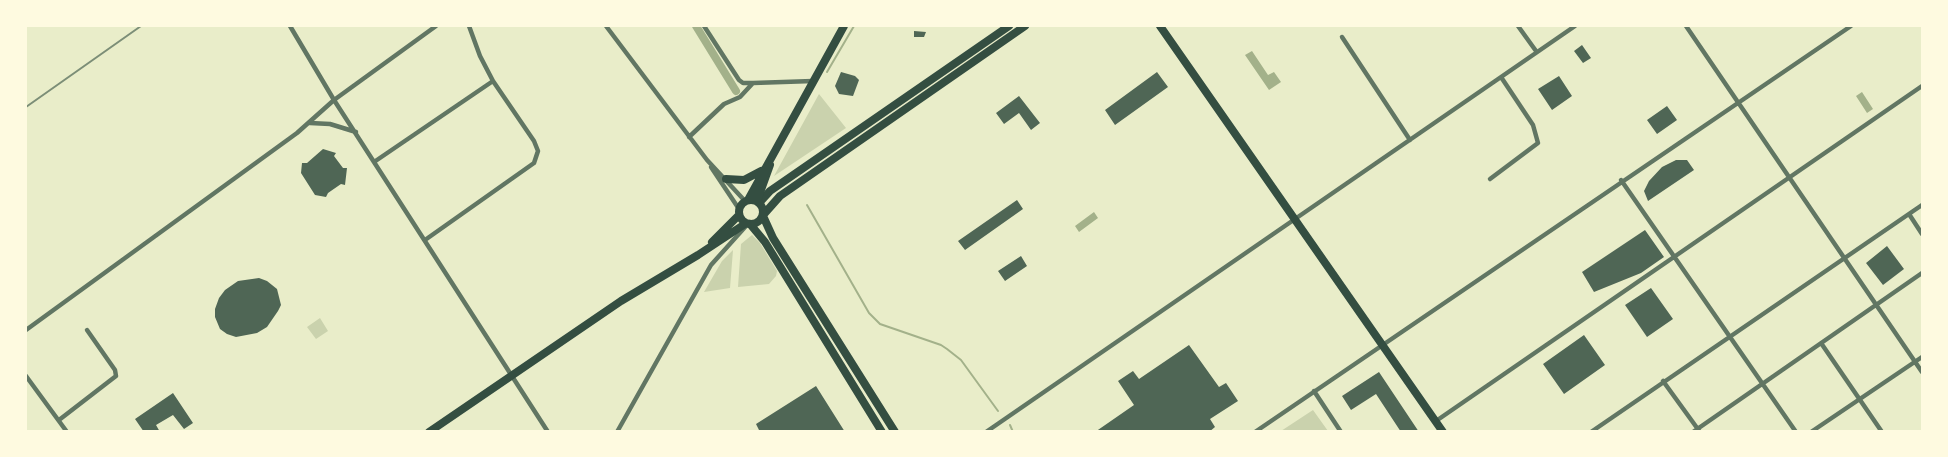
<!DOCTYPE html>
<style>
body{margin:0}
#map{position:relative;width:1948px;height:457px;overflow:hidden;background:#e9edc9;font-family:Literata,serif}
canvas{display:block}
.frame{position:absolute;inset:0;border:27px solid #fefae0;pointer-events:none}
</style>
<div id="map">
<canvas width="1948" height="457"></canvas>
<div class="frame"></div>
</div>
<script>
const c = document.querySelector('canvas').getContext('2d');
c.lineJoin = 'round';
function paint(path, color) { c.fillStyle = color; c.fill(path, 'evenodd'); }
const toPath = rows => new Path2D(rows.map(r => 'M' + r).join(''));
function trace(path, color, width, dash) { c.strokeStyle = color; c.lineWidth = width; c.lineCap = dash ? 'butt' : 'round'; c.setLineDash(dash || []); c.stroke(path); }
paint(toPath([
 [819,94,846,128,774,176],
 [752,235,760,243,777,271,776,276,769,284,738,287,741,244],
 [733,250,730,288,704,292,722,261],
 [320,318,328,331,316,339,307,327],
 [1313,410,1328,431,1281,431]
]), '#cad2ad');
paint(toPath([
 [1252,51,1268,75,1274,72,1281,82,1269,90,1245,55],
 [1862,92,1873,109,1867,113,1856,96],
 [1094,212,1098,218,1079,232,1075,226]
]), '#a3b18a');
trace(toPath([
 [827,72,854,26],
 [807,205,869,313,880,324,941,345,947,349,961,360,998,411],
 [1010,425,1013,432]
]), '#a3b18a', 2);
trace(toPath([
 [696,26,736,91]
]), '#a3b18a', 8);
paint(toPath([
 [914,31,926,32,924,37,914,37],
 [1582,45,1591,58,1583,63,1574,51],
 [841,72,855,76,859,80,853,96,839,94,835,86],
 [1157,72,1168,87,1115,125,1105,110],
 [1559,76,1572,96,1552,110,1538,89],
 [1019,96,1040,123,1031,130,1019,113,1004,124,996,113],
 [1667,106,1677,120,1657,134,1647,120],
 [323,149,336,153,334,156,343,168,347,168,345,185,341,184,328,193,326,197,315,195,301,173,302,163,307,163],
 [1676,160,1687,160,1694,170,1648,201,1644,191,1649,181,1662,167],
 [1017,200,1023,209,965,250,958,241],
 [1645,230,1664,257,1641,273,1594,292,1582,272],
 [1887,246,1904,269,1883,285,1866,263],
 [1021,256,1027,266,1005,281,998,271],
 [259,278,267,281,277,289,281,305,278,311,267,327,257,333,236,337,227,334,220,329,215,317,215,309,219,298,225,290,238,281],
 [1651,288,1673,319,1647,337,1625,305],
 [1584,335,1605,365,1564,394,1543,364],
 [1189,345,1219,387,1226,383,1238,401,1210,419,1215,427,1209,432,1095,432,1134,405,1118,381,1133,371,1139,379],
 [1379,372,1419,432,1401,432,1376,394,1351,410,1342,396],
 [816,386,845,432,760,432,756,424],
 [173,393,193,423,184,429,173,415,156,425,160,432,144,432,135,419]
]), '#4f6655');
trace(toPath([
 [290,26,334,100,548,432],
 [606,26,707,160,745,201],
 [704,26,739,80,743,83,753,83],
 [1518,26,1536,51],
 [1686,26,1922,372],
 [1342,37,1410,140],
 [310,123,330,124,356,132],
 [689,137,724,104,740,97,753,83,813,81],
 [374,162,493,81],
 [711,167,739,209],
 [1490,179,1538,143,1533,125,1501,77],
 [1621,180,1796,432],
 [1909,214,1922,234],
 [425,240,534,163,538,151,534,141,493,81,480,56,469,26],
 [26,330,297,133,334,100,436,26],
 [1821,343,1882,432],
 [26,376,67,432],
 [1663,381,1700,432],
 [1314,391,1341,432],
 [59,420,116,376,115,370,87,330],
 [1436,421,1922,86],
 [617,432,711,265,746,226],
 [986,432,1575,26],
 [1255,432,1851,26],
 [1591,432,1922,205],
 [1693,432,1922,273],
 [1811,432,1922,357]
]), '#617663', 4.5);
trace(toPath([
 [1160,26,1443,432],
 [759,203,770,191,1009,26],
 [764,214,780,196,1025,26],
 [763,216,773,238,895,432],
 [750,224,765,242,882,432]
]), '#344e41', 8);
trace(toPath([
 [726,179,744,180,761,171],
 '739 212a12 12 0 1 1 24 0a12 12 0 1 1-24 0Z',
 [748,200,844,26],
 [757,201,770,165],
 [712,242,739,215],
 [429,432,621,301,698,255,745,224]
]), '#344e41', 8);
trace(toPath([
 [26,107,141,26]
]), '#7c8e77', 2);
</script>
